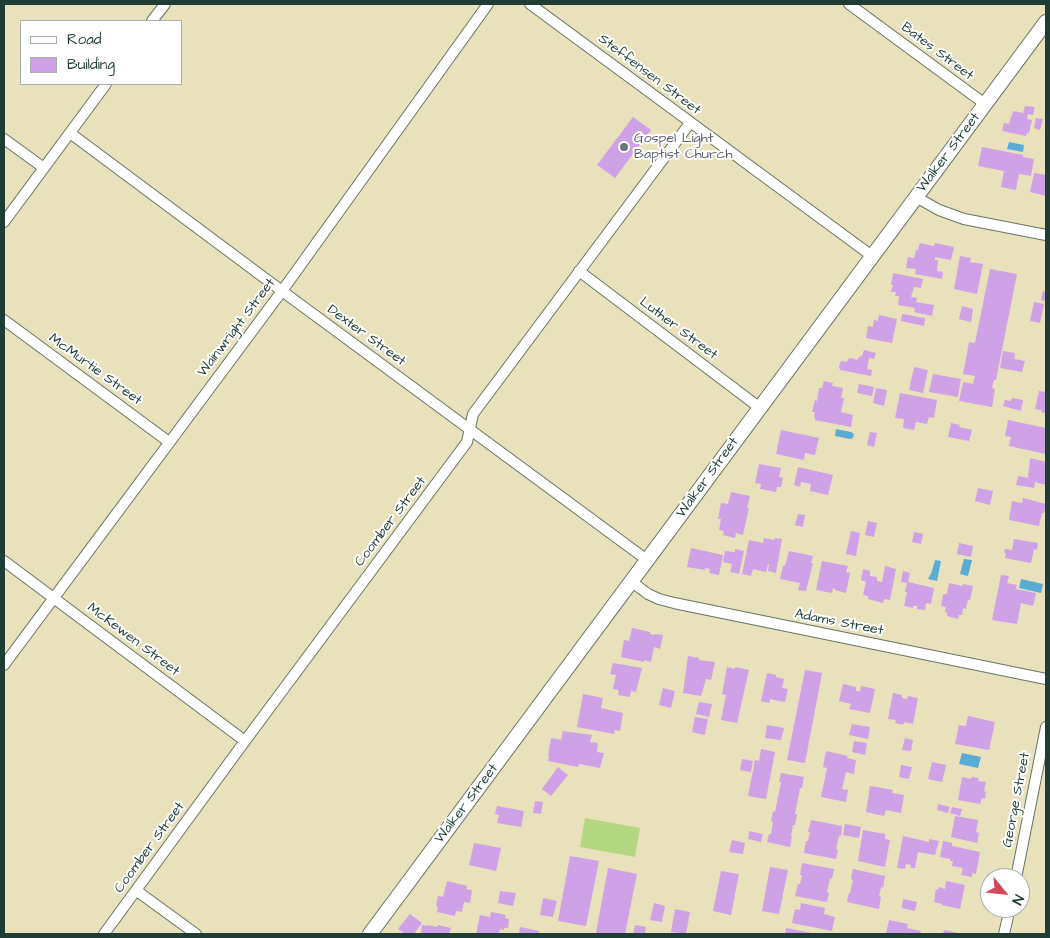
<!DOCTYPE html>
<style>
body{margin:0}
#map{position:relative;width:1050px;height:938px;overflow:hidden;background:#e9e0bc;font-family:"Architects Daughter",sans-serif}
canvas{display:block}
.frame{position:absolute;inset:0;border:5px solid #1f3d34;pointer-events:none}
.legend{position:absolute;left:20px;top:20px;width:162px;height:65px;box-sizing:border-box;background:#fff;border:1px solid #a5b1ae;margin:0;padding:6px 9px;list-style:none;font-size:15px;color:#1f3d34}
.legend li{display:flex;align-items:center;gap:10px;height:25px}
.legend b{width:25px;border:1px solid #a5b1ae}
.north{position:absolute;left:980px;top:868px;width:50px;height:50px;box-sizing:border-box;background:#fff;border:1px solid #a5b1ae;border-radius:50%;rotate:118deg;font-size:14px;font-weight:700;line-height:20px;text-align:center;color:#1f3d34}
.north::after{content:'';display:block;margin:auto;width:18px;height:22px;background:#d1495b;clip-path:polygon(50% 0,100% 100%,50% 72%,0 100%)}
</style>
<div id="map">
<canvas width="1050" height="938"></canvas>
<div class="frame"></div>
<ul class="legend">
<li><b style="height:6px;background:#fff"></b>Road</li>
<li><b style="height:14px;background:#cfa1e6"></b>Building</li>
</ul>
<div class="north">N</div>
</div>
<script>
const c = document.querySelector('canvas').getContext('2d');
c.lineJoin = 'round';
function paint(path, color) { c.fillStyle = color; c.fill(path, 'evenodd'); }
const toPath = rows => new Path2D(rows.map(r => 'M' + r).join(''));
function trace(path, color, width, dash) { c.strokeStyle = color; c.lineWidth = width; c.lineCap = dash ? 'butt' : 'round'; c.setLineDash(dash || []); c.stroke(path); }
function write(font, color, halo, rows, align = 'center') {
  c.font = font + ' "Architects Daughter",sans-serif'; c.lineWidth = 4; c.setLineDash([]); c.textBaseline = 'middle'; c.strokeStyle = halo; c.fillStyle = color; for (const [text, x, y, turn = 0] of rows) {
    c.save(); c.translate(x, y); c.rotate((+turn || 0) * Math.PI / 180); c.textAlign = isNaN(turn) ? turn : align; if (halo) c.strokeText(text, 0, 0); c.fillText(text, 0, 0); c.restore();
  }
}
paint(toPath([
 [585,818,640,828,635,857,580,847]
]), '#b2d780');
paint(toPath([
 [1009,142,1024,145,1023,152,1007,149],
 [836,429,851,432,854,434,853,438,850,439,835,436],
 [964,559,972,560,968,576,960,574],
 [935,560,941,561,937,581,928,579,930,575,931,574],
 [1021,579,1043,584,1041,593,1019,588],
 [962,753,981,757,978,768,959,764]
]), '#59add5');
paint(toPath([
 [1025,106,1035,107,1033,115,1028,114,1027,119,1032,120,1029,133,1027,133,1026,136,1002,131,1004,123,1009,124,1011,116,1012,116,1013,111,1023,113],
 [633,117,651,130,615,178,597,165],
 [1036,118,1043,119,1040,130,1034,128],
 [982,147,1023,155,1023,157,1034,159,1031,176,1019,174,1016,190,1001,187,1004,171,978,166],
 [1034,173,1046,175,1046,196,1030,192],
 [920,243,934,246,935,243,954,247,951,260,935,257,935,260,938,260,937,271,943,272,942,279,915,274,916,269,906,268,908,257,914,258,916,250,918,250],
 [960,256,971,258,970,262,983,264,977,294,954,289],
 [990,269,1017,274,996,380,994,380,992,388,995,389,992,407,959,401,963,382,973,384,975,376,963,374,969,342,975,343],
 [893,273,923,279,921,288,914,287,911,297,917,298,916,302,934,305,932,316,914,312,915,308,898,305,899,296,895,296,896,292,891,292,893,285,891,285],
 [1043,291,1046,292,1046,301,1041,300],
 [1034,302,1044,304,1040,323,1030,321],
 [962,306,973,309,971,322,959,319],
 [902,314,925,318,924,326,901,321],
 [879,315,897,319,892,343,866,338,868,326,873,327,874,320,878,321],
 [864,350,876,353,874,359,869,358,867,369,872,370,871,376,840,370,839,367,841,361,847,362,848,359,851,358,857,360,859,357,862,356],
 [1003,351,1015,353,1014,359,1025,361,1022,372,1000,368],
 [914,367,928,370,923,393,909,390],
 [933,374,961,379,958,397,929,392],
 [824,381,833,383,832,386,843,388,841,398,844,398,841,412,853,415,851,427,815,420,815,417,814,417,815,412,812,412,815,400,817,401,819,388,822,388],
 [859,384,874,387,872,396,857,393],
 [876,388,887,390,884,406,873,403],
 [1039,391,1046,392,1046,413,1041,412,1042,410,1035,409],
 [900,393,937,400,934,418,929,417,927,424,916,422,914,430,903,428,904,419,895,418],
 [1012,398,1023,400,1021,411,1003,406,1005,400,1011,401],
 [1008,420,1046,428,1046,454,1009,446,1011,437,1005,436],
 [951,423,960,425,959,427,972,430,969,441,948,437],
 [781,430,819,438,815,455,805,453,804,460,776,454],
 [870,432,877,433,874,447,867,445],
 [1030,458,1046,462,1046,485,1035,482,1034,488,1016,485,1018,476,1028,478],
 [759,464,781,468,779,477,783,478,781,487,777,487,776,492,760,489,761,484,755,483],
 [798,467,833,475,828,495,810,491,811,484,801,482,800,487,794,485],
 [978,488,993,491,990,505,975,501],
 [731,492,750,496,747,508,749,508,743,535,736,533,735,538,723,535,724,531,719,530,721,519,718,519,721,503,728,504],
 [1023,498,1046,504,1044,513,1042,513,1039,526,1009,520,1012,501,1022,503],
 [798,514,805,515,803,527,795,525],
 [868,521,877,523,874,537,865,535],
 [851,531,860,533,856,556,846,554],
 [914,532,923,534,921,544,912,542],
 [764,538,774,540,775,538,782,539,776,573,768,571,769,564,768,564,766,572,753,569,751,576,742,574,749,540,763,543],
 [1014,539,1038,543,1037,550,1034,549,1031,563,1005,558,1006,553,1004,553,1005,549,1012,550],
 [959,543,973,546,971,557,957,554],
 [691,548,723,555,719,575,709,573,710,569,705,568,705,570,687,567],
 [735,549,744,551,739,574,730,572,732,564,723,562,725,551,735,552],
 [789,551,813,556,811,563,813,563,806,591,798,590,800,583,780,579,783,566,785,566],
 [822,561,848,566,846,572,850,573,846,593,835,590,835,589,833,588,832,593,816,590],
 [885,566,896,569,890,600,884,599,883,603,868,599,868,596,863,595,866,582,861,580,863,569,870,571,870,576,877,577,877,581,882,582],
 [903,571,910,573,908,582,934,588,931,604,926,603,925,610,917,609,917,606,913,606,913,608,904,606,907,592,905,592,907,583,901,582],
 [1001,575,1009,576,1007,583,1017,585,1016,589,1036,593,1033,606,1021,603,1017,624,992,620],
 [949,583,962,586,963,584,973,586,970,600,968,600,966,609,963,608,962,615,959,615,958,619,947,616,947,613,945,612,946,607,941,606,943,594,947,594],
 [632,628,650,632,650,634,655,635,655,634,663,635,660,649,654,647,651,662,644,660,644,662,621,657,624,640,629,641],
 [688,656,699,658,699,660,715,662,711,680,706,679,701,696,683,693],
 [613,663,642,668,636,692,631,691,630,697,618,695,619,690,613,689,616,675,610,674],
 [727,667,735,669,735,667,749,670,737,723,721,720,726,695,722,694],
 [805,670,822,673,805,763,787,760],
 [767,673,776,675,776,677,784,679,782,688,788,689,785,702,770,699,769,703,761,701],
 [843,684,856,687,856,691,860,691,861,686,875,689,870,713,849,709,851,704,839,701],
 [663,688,675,691,671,708,659,705],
 [893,693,902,695,902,698,907,699,908,696,918,698,913,724,904,722,903,725,895,723,896,720,888,719],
 [583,694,603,698,601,708,623,713,620,731,615,730,614,734,577,727],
 [699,702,712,704,709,717,696,714],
 [968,716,995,722,989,750,955,744,959,725,966,726],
 [695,717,708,719,705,735,692,732],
 [852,724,870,727,868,739,849,735],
 [767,725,784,728,781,740,765,738],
 [563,731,592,735,590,742,598,743,597,752,604,753,600,768,579,764,578,767,548,761,549,756,548,755,551,738,561,740],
 [905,738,913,740,911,751,902,750],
 [854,741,867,743,865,755,852,752],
 [761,749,775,752,766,799,748,796,755,760,759,761],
 [826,751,848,756,847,758,856,760,854,774,846,772,842,789,848,790,846,802,821,797,827,768,823,767],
 [742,759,753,761,751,772,740,770],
 [932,762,946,765,942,782,928,779],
 [901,765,912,767,909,779,899,777],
 [558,767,568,775,551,796,542,789],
 [781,773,804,777,802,788,800,788,795,814,797,814,795,825,793,825,791,836,792,837,790,847,767,842,769,834,771,834,773,822,771,821,773,811,775,812,781,782,779,782],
 [962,777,971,779,972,777,979,778,978,781,986,782,984,791,986,792,985,799,982,798,980,804,958,800],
 [870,786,893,790,892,793,904,795,901,813,886,810,884,816,866,812],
 [535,801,543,802,541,814,533,813],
 [938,804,950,807,948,813,937,810],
 [497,806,524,811,521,827,497,823,499,815,495,814],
 [952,807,962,809,960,816,950,813],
 [955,816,978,820,976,832,979,833,977,843,951,837],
 [811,820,842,826,841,836,839,836,836,849,838,850,836,859,804,853,806,841,808,841,810,832,808,832],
 [845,824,861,827,859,838,843,835],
 [863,830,885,834,885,839,890,840,885,867,858,861],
 [749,831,763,834,761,842,748,839],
 [903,836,929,842,929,839,939,841,935,855,918,852,915,868,911,868,911,865,906,864,905,869,897,868],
 [732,840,745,843,743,854,729,852],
 [943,841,952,843,952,846,980,852,976,874,972,873,972,877,961,875,963,868,952,866,953,861,950,861,950,859,940,857],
 [474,843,501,848,496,871,469,865],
 [570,856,599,861,586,926,558,921],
 [802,863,834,869,832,879,830,878,827,892,829,893,827,902,795,896,798,884,800,884,802,875,800,875],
 [770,867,788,870,779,914,762,911],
 [608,868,637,874,625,934,596,933],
 [853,869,885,876,883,888,881,887,879,896,881,897,879,909,847,902,849,893,850,893,853,880,851,879],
 [721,871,739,874,731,915,713,911],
 [447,881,467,886,466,889,472,890,470,903,464,902,462,912,456,911,455,916,437,912,438,907,436,906,438,896,443,897],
 [946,881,965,885,960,909,942,905,942,904,934,902,936,889,938,890,939,887,945,889],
 [500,891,516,893,513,906,498,903],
 [543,898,557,901,553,917,540,915],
 [903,899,917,902,915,911,902,908],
 [654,903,665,906,662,922,650,920],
 [801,903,825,908,824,914,835,917,832,931,792,923,795,909,800,910],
 [675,909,690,912,686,934,671,932],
 [491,912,506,915,505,918,509,919,508,928,504,928,504,930,500,929,499,934,476,934,480,915,490,917],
 [410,914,422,923,414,934,405,934,398,929],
 [889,920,908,924,907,928,921,931,920,934,886,934],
 [422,925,427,926,428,925,437,927,438,925,451,928,449,934,421,934],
 [635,925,646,927,645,934,633,934],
 [520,927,539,931,538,934,519,934],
 [786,928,812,933,812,934,785,934],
 [944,930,958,933,958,934,943,934]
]), '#cfa1e6');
const minor = toPath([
 [530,4,872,256],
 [849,4,985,104],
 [152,21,165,4],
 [70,133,282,291,647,560],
 [4,139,44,168],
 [916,197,939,210,964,219,1046,235],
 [4,222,106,84],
 [579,271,760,408],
 [4,320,169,442],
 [4,561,245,741],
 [632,582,648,594,659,599,674,603,1046,679],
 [4,665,282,291,488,4],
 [1016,878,1046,727],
 [137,891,196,934],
 [104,934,245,741,467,442,473,414,690,123],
 [1004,934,1010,908]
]);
const secondary = toPath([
 [370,934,1046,22]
]);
trace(minor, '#667664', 12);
trace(secondary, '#667664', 16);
trace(minor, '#fff', 10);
trace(secondary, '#fff', 14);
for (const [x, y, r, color] of [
 [624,147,5,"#6b7280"]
]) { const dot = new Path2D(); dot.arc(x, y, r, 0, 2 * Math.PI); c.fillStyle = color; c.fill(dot); trace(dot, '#fff', 2); }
write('14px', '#1f3d34', '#fff', [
 ["Bates Street",937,52,37],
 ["Steffensen Street",649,75,37],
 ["Walker Street",949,153,-53],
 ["Wainwright Street",237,328,-53],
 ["Luther Street",678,329,37],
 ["Dexter Street",366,336,36],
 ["McMurtie Street",95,370,36],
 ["Walker Street",708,478,-54],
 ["Coomber Street",391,522,-53],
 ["Adams Street",839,623,11],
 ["McKewen Street",133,640,37],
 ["George Street",1017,800,-79],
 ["Walker Street",467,804,-53],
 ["Coomber Street",150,848,-54]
]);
write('14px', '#5b616d', '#fff', [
 ["Gospel Light",634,139],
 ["Baptist Church",634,155]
], 'left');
</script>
